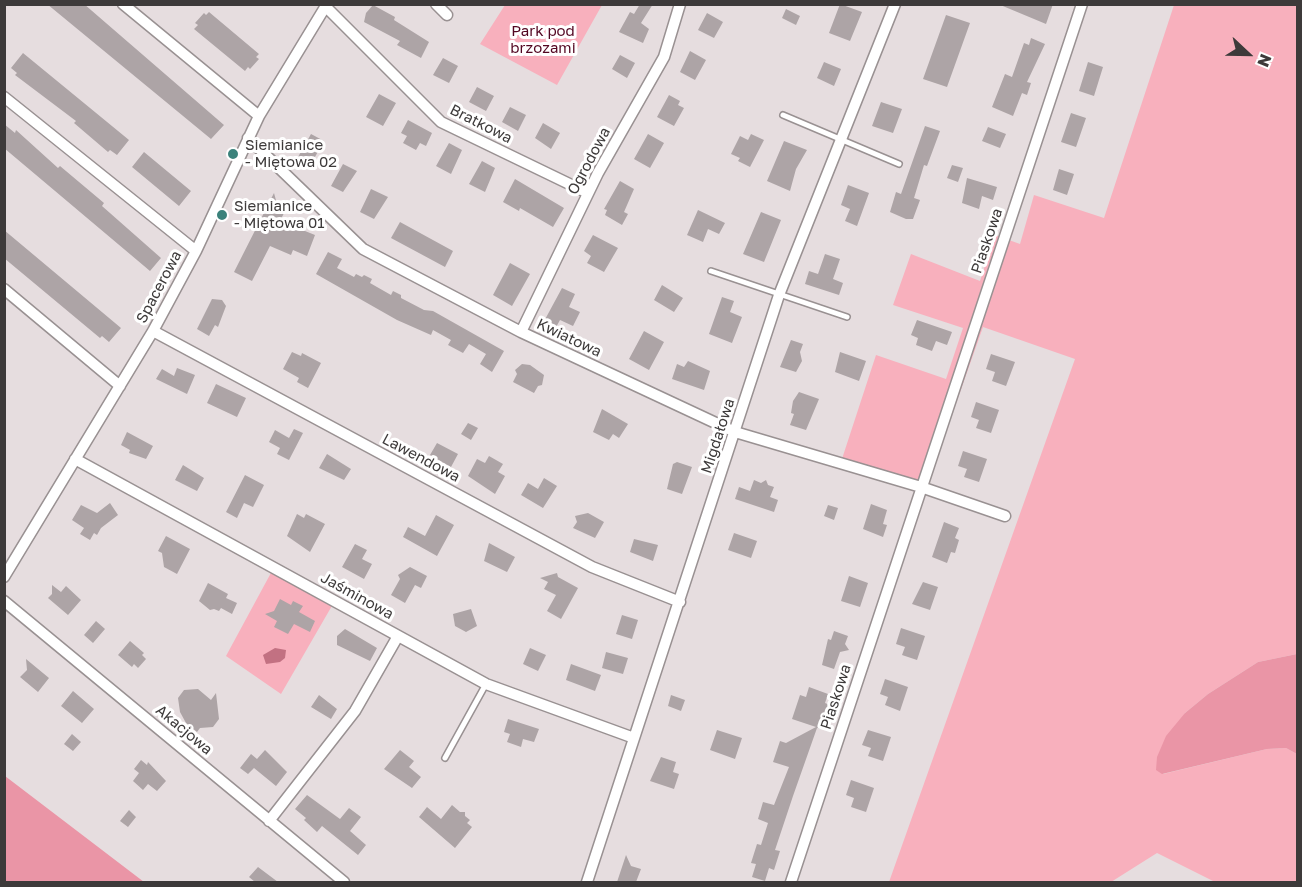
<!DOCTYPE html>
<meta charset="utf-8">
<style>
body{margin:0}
#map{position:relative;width:1302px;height:887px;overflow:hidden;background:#e6dddf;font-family:"Golos Text",sans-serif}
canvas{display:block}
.frame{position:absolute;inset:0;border:6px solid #3d3a3a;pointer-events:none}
.north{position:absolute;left:1218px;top:24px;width:60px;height:60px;-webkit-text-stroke:4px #fff;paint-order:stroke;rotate:112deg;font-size:16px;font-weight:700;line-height:24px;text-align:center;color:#3d3a3a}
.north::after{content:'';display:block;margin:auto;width:21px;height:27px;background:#3d3a3a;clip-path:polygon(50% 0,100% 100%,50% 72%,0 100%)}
</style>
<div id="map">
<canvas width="1302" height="887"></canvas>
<div class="frame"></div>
<div class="north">N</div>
</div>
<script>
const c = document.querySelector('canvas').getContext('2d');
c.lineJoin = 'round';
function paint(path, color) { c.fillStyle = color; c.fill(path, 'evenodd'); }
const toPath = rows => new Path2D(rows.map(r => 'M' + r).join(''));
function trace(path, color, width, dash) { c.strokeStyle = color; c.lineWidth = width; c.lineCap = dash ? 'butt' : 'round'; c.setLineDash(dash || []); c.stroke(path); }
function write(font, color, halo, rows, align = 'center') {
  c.font = font + ' "Golos Text",sans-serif'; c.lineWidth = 6; c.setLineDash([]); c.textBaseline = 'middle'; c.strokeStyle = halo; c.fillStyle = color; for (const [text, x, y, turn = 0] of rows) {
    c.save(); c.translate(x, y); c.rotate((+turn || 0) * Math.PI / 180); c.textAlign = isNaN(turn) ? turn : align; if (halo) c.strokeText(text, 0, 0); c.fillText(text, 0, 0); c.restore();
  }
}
paint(toPath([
 [505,5,505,4,602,5,557,85,480,44],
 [1174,5,1297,5,1297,654,1258,662,1208,694,1185,713,1163,774,1267,749,1286,748,1297,754,1297,882,1215,882,1157,853,1111,882,889,882,1075,359,983,327,924,494,839,468,876,355,946,379,963,328,893,305,911,254,980,281,995,235,1020,244,1034,195,1104,218],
 [272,571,333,604,281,694,226,656]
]), '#f8b0bd');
paint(toPath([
 [1297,654,1297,754,1286,748,1267,749,1162,774,1156,770,1157,757,1166,736,1185,713,1208,694,1258,662],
 [4,776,5,776,144,882,5,882]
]), '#ea95a6');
paint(toPath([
 [275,648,286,650,285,658,280,662,266,664,263,655]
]), '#c27182');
paint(toPath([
 [47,4,84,4,224,125,211,139],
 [640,4,653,4,641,23,649,29,643,43,619,32,630,12,634,14],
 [840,4,862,12,850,41,829,33],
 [998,4,1053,4,1046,24],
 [373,5,395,17,394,20,429,42,421,58,397,45,400,41,364,22,366,13],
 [786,9,800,16,796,25,782,18],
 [209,12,259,54,256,57,259,59,250,69,248,67,245,71,194,29,198,25,195,23,204,13,206,15],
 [707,13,723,22,714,38,698,30],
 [946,15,970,23,947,87,923,79],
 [1031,38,1045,44,1027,82,1031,83,1027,95,1022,93,1013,116,992,107,1005,74,1012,77,1024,43,1029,45],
 [690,51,706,60,695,80,680,72],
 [23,53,129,140,117,155,110,150,108,152,74,123,76,121,15,75,17,73,11,68],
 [620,55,635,63,627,78,612,69],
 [443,58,458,66,449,83,433,75],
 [824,62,841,69,834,86,817,78],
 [1088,62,1103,67,1094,96,1079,91],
 [477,87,494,96,486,111,469,102],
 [379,94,396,103,383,126,366,117],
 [669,95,680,101,678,105,684,108,674,126,657,117],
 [881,102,902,109,893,133,872,126],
 [510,107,526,115,518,131,502,122],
 [1071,113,1086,118,1076,147,1061,142],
 [408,120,432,133,426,146,420,143,416,150,403,143,407,136,401,133],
 [543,123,560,133,551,149,535,138],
 [4,124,15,133,16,130,58,168,60,166,104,203,102,206,161,258,150,271,4,148],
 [925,126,940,131,927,166,924,165,914,198,920,200,913,219,906,219,890,212,896,192,901,194],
 [988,127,1006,134,1000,148,982,141],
 [311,134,324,141,311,164,298,157],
 [648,134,664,143,650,168,634,159],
 [751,134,764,140,750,167,738,161,740,158,731,154,740,136,748,140],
 [784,141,807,150,796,169,790,191,767,181],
 [449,143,462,150,451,174,436,166],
 [144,152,191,191,179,206,132,167],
 [482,161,495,168,485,192,469,184],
 [343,164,357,171,343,192,331,186],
 [952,165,963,168,958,182,947,178],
 [1059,169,1074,174,1067,195,1053,190],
 [967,178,997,187,993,200,982,196,979,209,962,203],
 [515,179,564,208,553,227,520,208,519,211,503,202],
 [620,181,634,189,624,212,628,214,622,225,605,215,607,210,604,209],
 [848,185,869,193,857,226,845,221,850,209,841,205],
 [371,189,388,197,374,219,360,212],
 [274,193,277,204,286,209,280,221,315,235,307,256,293,250,291,255,270,246,252,281,234,272],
 [698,210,725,223,719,234,708,229,703,242,687,235],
 [761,212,781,220,764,262,743,254],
 [400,222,453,251,445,267,391,238],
 [4,230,121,328,109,342,102,336,100,338,4,258],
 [593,235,618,248,604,272,587,263,591,256,584,251],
 [328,252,342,259,337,268,354,277,356,274,362,277,364,275,372,279,370,283,391,295,393,291,401,295,401,298,424,310,433,311,504,351,492,372,480,364,486,354,469,344,463,353,448,345,451,340,433,330,431,335,397,320,316,274],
 [825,254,840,259,833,279,843,283,839,295,805,284,809,271,818,274],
 [510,263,530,274,512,306,493,295],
 [662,285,683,298,674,312,654,300],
 [562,288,575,294,569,307,580,312,573,326,560,320,554,331,542,325],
 [722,297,734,301,730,312,742,317,732,343,709,334],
 [212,299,222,300,226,306,218,327,215,325,209,336,197,329],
 [917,320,952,332,947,345,936,341,932,351,916,345,918,338,911,335],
 [644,331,664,342,649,370,629,359],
 [791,340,803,344,800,352,802,361,796,372,780,367],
 [292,352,301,356,302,353,321,363,308,388,297,382,299,378,283,369],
 [840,352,866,361,859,381,835,372],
 [991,354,1015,362,1006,386,992,381,995,372,986,369],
 [688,361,710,371,704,390,672,379,677,364,684,367],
 [522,364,530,365,544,375,542,385,538,386,534,393,513,382,517,374,515,370],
 [177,368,195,375,187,394,156,379,162,369,174,376],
 [216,384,246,398,237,417,207,403],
 [799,392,819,399,806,430,790,425,794,414,791,413,793,401],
 [976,402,999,410,991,433,976,428,979,420,971,417],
 [602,409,628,424,619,438,613,434,609,440,593,432],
 [468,423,478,428,471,440,461,434],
 [294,429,303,433,289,460,277,454,280,448,269,442,275,430,289,438],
 [127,432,153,446,146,459,129,453,130,450,121,445],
 [437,443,458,454,451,467,430,455],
 [963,451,987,459,979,482,964,477,967,469,958,466],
 [327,454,351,469,344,480,319,468],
 [489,456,503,464,498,472,505,476,495,494,468,476,477,459,485,463],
 [677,462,692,467,682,494,667,489,673,464],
 [183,465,204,478,197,491,175,480],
 [245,475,264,485,253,507,244,503,237,518,226,512],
 [544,478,557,486,543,508,521,495,528,483,538,489],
 [754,480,761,483,766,480,768,485,774,487,770,497,778,500,774,512,735,499,739,487,750,491],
 [110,503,118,515,101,528,97,535,94,533,90,540,80,534,84,528,72,520,81,505,97,513],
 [871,504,887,510,883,524,887,525,883,537,863,529],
 [828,505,838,508,834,520,824,516],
 [588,513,604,522,595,538,573,528,577,522,575,516],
 [297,514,304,518,306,514,325,524,310,552,287,536],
 [436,515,454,525,437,556,403,537,408,527,425,536],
 [944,522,959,528,955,538,959,540,955,553,951,552,947,563,932,557],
 [734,533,757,541,751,558,728,550],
 [166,536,190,549,177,574,164,567,162,553,158,551],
 [634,539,658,545,653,561,630,552],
 [489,543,515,557,507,572,484,561],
 [355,544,367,550,362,559,372,564,364,579,342,567],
 [410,567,427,576,421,588,415,585,405,603,391,595,400,579,398,575],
 [557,573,558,577,578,588,561,619,547,611,556,595,544,589,548,582,540,578],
 [849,576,868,583,860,607,841,601],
 [923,582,938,587,930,610,912,604],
 [208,583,228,594,226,598,237,603,232,614,221,608,219,611,214,609,210,610,199,601],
 [52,585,61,592,66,586,81,600,68,615,48,598,52,594],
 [280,599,291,605,293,601,303,606,299,612,315,621,310,632,294,624,288,634,274,627,277,621,265,614,274,611],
 [471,609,477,626,466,632,455,626,453,614],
 [622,615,638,620,632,639,616,634],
 [96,621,105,629,93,643,84,635],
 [901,628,925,636,917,660,902,655,905,647,896,644],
 [345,629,377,648,370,661,337,645,337,636],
 [834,631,848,636,845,644,849,650,840,652,834,669,822,665,828,639,831,640],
 [130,641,144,653,142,655,146,659,138,668,134,664,132,667,118,655],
 [530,648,546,655,538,671,523,664],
 [606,652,628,658,623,674,602,668],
 [26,659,49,678,38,692,20,677,27,670],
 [571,664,601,675,595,691,566,680],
 [885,679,908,687,900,711,885,705,888,697,880,694],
 [809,687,828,694,825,703,830,705,822,729,817,728,793,796,775,850,780,851,774,870,769,868,765,881,752,877,756,864,751,863,757,844,761,845,768,823,758,819,763,802,774,805,789,767,773,762,780,741,786,743,816,727,792,719,800,695,806,697],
 [198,689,211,700,216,693,219,719,213,727,200,728,197,732,186,723,180,712,178,698,184,690],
 [73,691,94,709,82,723,61,706],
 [319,695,337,709,331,719,311,707],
 [671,695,685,700,681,711,668,706],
 [508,719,539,729,534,742,523,739,521,747,507,742,510,734,504,732],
 [717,730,742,738,735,759,710,750],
 [868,730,891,737,883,761,868,756,871,748,862,745],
 [72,734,81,742,73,751,64,744],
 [265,750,287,772,276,786,254,768,248,774,240,768,251,754,257,759],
 [400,750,414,761,409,767,421,777,412,788,384,769],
 [661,757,676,762,673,772,679,774,674,789,650,781],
 [141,760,147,765,148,762,166,781,157,791,148,784,143,790,133,781,139,773,134,769],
 [851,780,874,788,866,812,851,807,854,798,846,795],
 [307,795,340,819,349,808,361,817,350,831,366,845,358,855,322,826,317,832,304,820,306,818,295,809],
 [452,805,460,812,465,812,465,816,470,820,467,823,472,827,455,848,419,817,427,807,441,819],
 [129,810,136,817,128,827,120,821],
 [626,855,631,866,641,869,636,882,617,882],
 [258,867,278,882,255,882,249,877]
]), '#ada4a6');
const service = toPath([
 [783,115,899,164],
 [711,271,847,317],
 [445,758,486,684]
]);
const minor = toPath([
 [123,4,259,116],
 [436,4,447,15],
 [326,7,441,122,588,193],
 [4,97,196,251],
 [248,138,363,249,521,332,735,432,921,487,1005,516],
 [4,289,120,386],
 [153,331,592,567,680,602],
 [521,332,598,173,664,57,680,4],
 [75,459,486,684,634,738],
 [4,577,153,331,196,251,259,116,327,4],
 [4,601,344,882],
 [269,821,355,711,398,636],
 [587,882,779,295,895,4],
 [791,882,1082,4]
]);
trace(service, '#999192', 8);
trace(minor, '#999192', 13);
trace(service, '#fff', 5);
trace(minor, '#fff', 10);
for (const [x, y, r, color] of [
 [233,154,6,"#3b827b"],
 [222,215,6,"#3b827b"]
]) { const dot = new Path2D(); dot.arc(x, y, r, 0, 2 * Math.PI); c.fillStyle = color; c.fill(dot); trace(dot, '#fff', 2); }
write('15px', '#520621', '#fff', [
 ["Park pod",543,31],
 ["brzozami",543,48]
]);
write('15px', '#3d3a3a', '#fff', [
 ["Bratkowa",481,124,27],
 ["Ogrodowa",589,161,-62],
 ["Piaskowa",987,241,-71],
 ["Spacerowa",159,287,-62],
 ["Kwiatowa",569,338,25],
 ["Migdałowa",718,436,-72],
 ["Lawendowa",421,458,28],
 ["Jaśminowa",357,596,29],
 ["Piaskowa",836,697,-72],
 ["Akacjowa",184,730,40]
]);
write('15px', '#3d3a3a', '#fff', [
 ["Siemianice",245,145],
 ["- Miętowa 02",245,162],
 ["Siemianice",234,206],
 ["- Miętowa 01",234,223]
], 'left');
</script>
